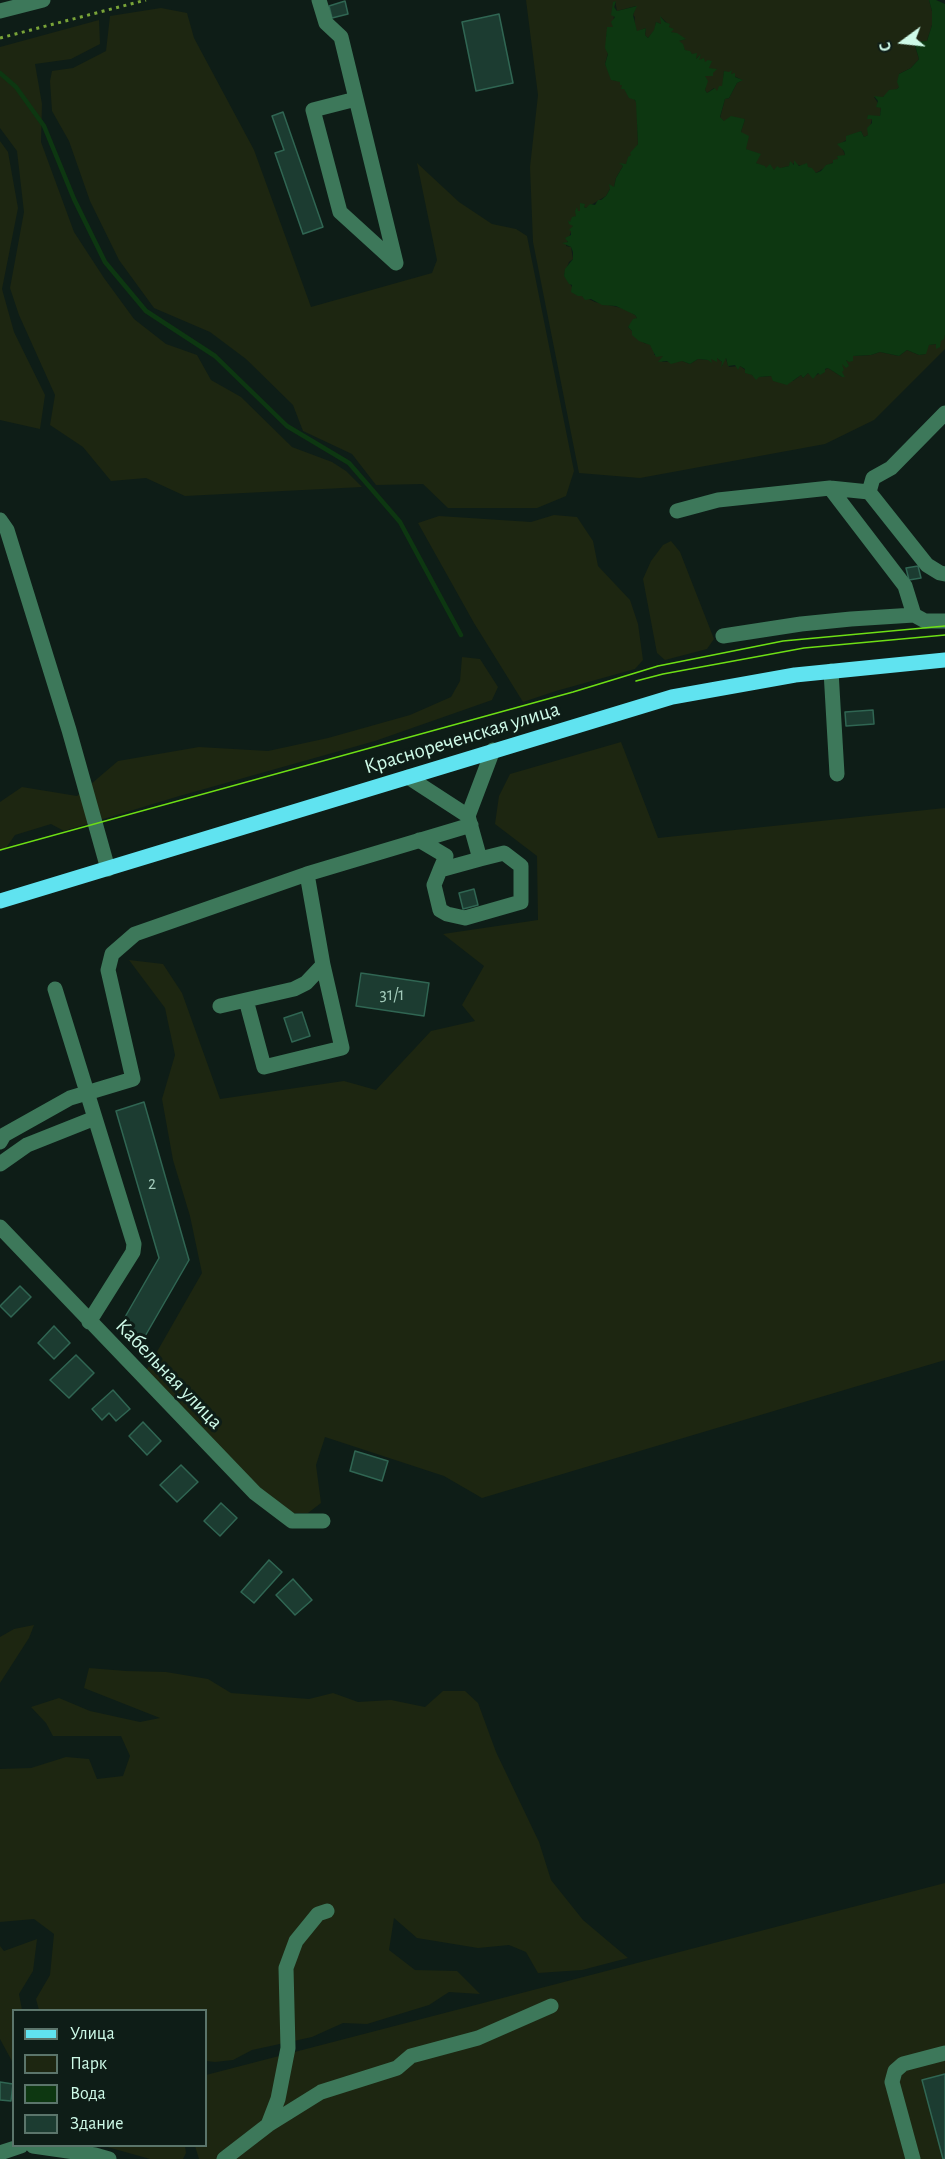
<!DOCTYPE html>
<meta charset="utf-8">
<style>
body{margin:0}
#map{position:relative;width:945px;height:2159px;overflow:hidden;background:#0e1d17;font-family:"Alegreya Sans",sans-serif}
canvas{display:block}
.legend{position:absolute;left:12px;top:2009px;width:195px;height:138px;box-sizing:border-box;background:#0e1d17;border:2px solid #5b756b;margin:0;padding:8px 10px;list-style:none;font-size:18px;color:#cefae8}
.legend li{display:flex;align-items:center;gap:12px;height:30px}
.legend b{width:30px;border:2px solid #5b756b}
.north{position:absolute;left:873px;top:12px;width:60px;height:60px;-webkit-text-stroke:4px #0e1d17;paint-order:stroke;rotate:255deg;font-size:16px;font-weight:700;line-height:24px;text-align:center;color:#cefae8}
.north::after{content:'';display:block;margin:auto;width:21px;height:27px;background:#cefae8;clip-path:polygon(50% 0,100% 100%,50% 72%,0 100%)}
</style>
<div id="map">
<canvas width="945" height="2159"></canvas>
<ul class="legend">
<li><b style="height:8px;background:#60e3f0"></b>Улица</li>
<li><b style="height:16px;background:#1d2611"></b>Парк</li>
<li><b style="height:16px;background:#0d3711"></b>Вода</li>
<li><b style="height:16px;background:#1c3c31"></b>Здание</li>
</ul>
<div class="north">С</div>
</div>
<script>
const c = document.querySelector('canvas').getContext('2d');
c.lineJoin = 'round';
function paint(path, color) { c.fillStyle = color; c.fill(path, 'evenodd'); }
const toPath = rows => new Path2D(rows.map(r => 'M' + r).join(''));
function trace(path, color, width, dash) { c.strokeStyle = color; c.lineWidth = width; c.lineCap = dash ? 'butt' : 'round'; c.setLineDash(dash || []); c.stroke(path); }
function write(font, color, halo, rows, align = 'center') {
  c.font = font + ' "Alegreya Sans",sans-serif'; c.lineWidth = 6; c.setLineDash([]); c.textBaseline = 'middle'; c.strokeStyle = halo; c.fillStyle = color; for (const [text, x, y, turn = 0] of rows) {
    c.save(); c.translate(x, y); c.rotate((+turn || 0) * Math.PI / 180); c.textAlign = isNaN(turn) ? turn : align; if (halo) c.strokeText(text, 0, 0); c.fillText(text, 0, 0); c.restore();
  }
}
paint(toPath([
 [526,0,929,0,932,11,932,25,927,41,914,43,919,59,911,68,899,74,899,87,897,89,883,97,874,97,881,108,880,117,872,119,868,135,864,137,861,131,843,142,842,148,845,155,816,173,794,163,792,165,791,163,789,166,775,170,765,169,756,163,746,149,741,132,745,119,724,121,720,118,725,99,729,98,737,83,742,80,724,71,723,87,717,92,714,88,707,93,705,90,706,84,704,76,709,68,704,62,699,61,699,56,696,59,695,56,685,50,678,41,685,39,671,32,668,24,661,17,661,24,656,22,655,30,648,38,645,35,646,28,637,32,634,24,635,17,633,15,636,6,617,11,615,1,613,27,608,28,606,38,608,53,605,64,614,81,620,81,637,103,638,144,626,164,621,164,623,166,616,178,614,187,610,189,606,196,586,208,581,205,580,211,578,211,576,216,570,222,573,226,566,246,571,247,573,259,569,262,564,275,576,293,595,302,626,309,635,315,637,318,628,327,644,343,650,344,654,350,654,355,662,355,664,356,662,362,682,361,690,364,698,359,708,360,716,357,722,362,722,366,725,357,729,367,740,366,752,375,759,377,771,376,793,381,801,375,803,378,808,373,815,376,828,368,842,377,842,364,853,356,871,355,880,352,899,356,907,350,919,355,925,354,928,345,936,344,936,348,945,335,945,349,874,420,825,444,640,478,579,473,533,242,530,167,538,95],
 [161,8,187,13,194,38,254,150,311,307,432,273,437,260,417,163,459,202,492,224,516,229,527,236,574,471,566,496,537,508,448,508,423,484,376,485,352,454,303,431,293,405,246,359,210,332,154,308,119,260,90,201,69,141,52,111,50,81,52,71,73,68,106,51,110,16],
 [99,20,100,44,71,59,35,64,42,104,41,142,74,232,104,278,134,319,166,344,197,355,211,380,241,397,292,447,332,462,346,471,362,487,185,496,146,478,111,481,83,447,50,425,55,395,19,315,10,288,24,212,17,151,0,128,0,47],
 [0,141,8,152,18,208,2,289,14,332,45,395,40,429,0,420],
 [554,515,577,517,593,541,598,566,630,600,638,624,643,660,635,669,556,691,523,702,474,623,418,523,439,516,531,522],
 [671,541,680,552,714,639,707,649,665,660,657,653,643,579,651,561,663,545],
 [462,657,480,659,498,687,492,700,375,741,176,797,64,831,51,824,15,835,6,848,0,849,0,802,22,787,77,796,118,761,199,747,268,751,328,738,410,715,451,697,460,681],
 [621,742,658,838,945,808,945,1360,482,1498,444,1476,325,1437,316,1465,321,1503,308,1513,292,1513,256,1487,146,1371,202,1273,190,1216,173,1160,162,1099,175,1055,165,1008,129,960,163,964,182,993,220,1099,344,1081,376,1090,431,1031,475,1021,462,1005,484,966,443,934,538,920,537,856,495,824,499,796,510,774],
 [34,1625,29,1638,0,1683,0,1637,14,1629],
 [89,1668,126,1671,166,1672,208,1679,231,1693,309,1699,333,1693,358,1702,391,1700,425,1707,443,1691,465,1691,478,1703,496,1752,539,1842,551,1880,583,1920,628,1958,582,1970,538,1973,526,1952,509,1945,478,1948,417,1938,394,1918,389,1950,415,1970,457,1971,480,1994,449,1992,429,2005,367,2024,343,2023,312,2037,252,2050,233,2060,215,2062,206,2061,206,2010,39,2010,36,1999,50,1975,54,1934,34,1919,0,1922,0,1769,31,1768,66,1757,89,1759,97,1779,123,1776,130,1756,121,1736,53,1736,46,1723,31,1707,59,1698,90,1711,140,1722,160,1718,84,1688],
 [945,1883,945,2159,199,2159,195,2146,206,2146,206,2075],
 [37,1939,33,1971,19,1994,22,2010,14,2010,13,2063,0,2039,0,1946,4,1951],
 [104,2146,185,2146,186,2153,183,2159,150,2159]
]), '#1d2611');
paint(toPath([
 [929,0,936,0,945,4,945,335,944,339,941,341,940,347,936,349,936,344,929,345,926,354,919,355,907,350,899,356,880,352,871,355,853,356,853,361,849,362,846,360,849,366,846,368,842,364,844,370,842,372,845,377,842,377,828,368,825,369,825,372,820,375,818,373,813,379,808,373,803,378,801,375,787,385,773,381,771,376,759,377,756,380,752,375,745,373,745,369,740,366,738,370,735,365,728,366,726,358,721,368,722,362,717,358,717,362,711,359,712,363,708,360,698,359,690,364,682,361,671,364,667,361,658,362,663,356,656,357,650,345,639,341,632,335,632,331,628,327,633,319,637,318,635,315,616,306,602,305,591,299,585,300,582,296,578,296,571,292,572,285,569,284,564,276,565,269,573,259,573,252,571,247,562,243,568,242,565,238,571,235,571,231,569,230,573,226,569,224,568,220,570,222,572,217,576,216,575,211,577,207,578,211,580,211,580,203,585,204,584,207,586,208,590,204,595,205,598,200,601,200,606,196,610,189,609,184,614,187,616,178,623,166,619,163,626,164,628,157,631,155,630,153,638,144,636,103,635,100,629,98,624,89,621,89,622,85,620,85,620,82,611,80,605,64,608,54,605,48,607,27,613,27,611,22,615,17,611,15,613,2,616,1,614,7,617,11,637,6,633,15,637,31,646,28,645,35,648,38,654,30,656,22,661,24,660,16,665,22,670,24,669,27,674,29,671,32,677,33,686,39,679,41,683,44,685,50,690,51,692,54,697,53,696,59,701,54,699,60,704,58,705,62,708,60,712,61,709,68,717,69,713,73,713,76,705,76,708,81,705,90,707,93,715,88,717,91,719,86,722,86,724,71,729,72,732,70,731,74,735,73,735,77,743,80,737,83,729,98,725,99,720,117,724,121,731,116,745,119,741,132,749,136,746,149,761,154,756,163,765,166,766,168,770,164,774,170,777,166,780,168,789,166,790,161,794,165,794,160,799,166,807,163,808,167,812,168,816,173,821,171,826,165,833,163,833,160,838,159,837,156,845,155,844,151,837,144,846,141,846,136,861,131,864,137,868,135,867,128,872,123,872,119,867,119,868,115,880,116,881,108,876,107,878,101,874,96,883,97,889,90,897,89,899,87,897,82,899,74,911,68,919,59,914,42,927,41,932,25,932,11]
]), '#0d3711');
trace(toPath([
 [0,73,16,87,44,126,74,199,105,262,146,311,215,356,287,426,349,463,400,522,461,635]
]), '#0d3711', 4.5);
const building = toPath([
 [345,1,348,14,332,18,329,6,345,1],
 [499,14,513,83,476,91,462,22,499,14],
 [283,112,323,227,303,234,275,153,284,150,272,116,283,112],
 [918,566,921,578,909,580,906,568,918,566],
 [873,710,874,724,846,726,845,712,873,710],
 [474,889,478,905,463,909,459,893,474,889],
 [361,973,429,983,424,1016,356,1006,361,973],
 [302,1012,310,1036,292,1042,284,1018,302,1012],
 [144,1102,189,1260,144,1338,121,1324,159,1258,116,1111,144,1102],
 [20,1286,31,1297,11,1317,0,1306,20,1286],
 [54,1326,70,1343,54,1359,38,1343,54,1326],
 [76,1355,94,1373,69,1398,50,1380,76,1355],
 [113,1390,130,1409,116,1421,109,1413,102,1420,92,1409,113,1390],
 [143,1422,161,1441,147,1455,129,1436,143,1422],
 [355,1451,388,1461,382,1481,350,1471,355,1451],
 [181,1465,198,1482,177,1502,160,1485,181,1465],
 [221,1503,237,1518,220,1536,204,1521,221,1503],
 [269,1560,282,1572,254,1603,241,1592,269,1560],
 [293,1579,312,1600,295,1615,276,1595,293,1579],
 [945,2074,945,2159,943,2159,922,2080,945,2074],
 [0,2082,13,2084,11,2101,0,2100,0,2082]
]);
paint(building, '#1c3c31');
trace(building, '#306653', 1.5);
trace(toPath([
 [0,38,146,0]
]), '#79a438', 3, [3, 4.5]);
trace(toPath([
 [319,0,326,23,341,37,396,263,340,212,313,110,356,99],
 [0,11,43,0],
 [945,413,891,468,873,478,869,492,927,565,940,573,945,574],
 [830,488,905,586,914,615],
 [677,511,718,500,830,488,869,492],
 [0,520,7,530,69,730,108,869],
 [723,636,801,624,851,619,914,615,925,621,945,621],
 [831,671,837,774],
 [408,777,468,816,480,859,440,870,434,885,440,910,447,914,465,918,521,902,521,866,504,853,480,859],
 [468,816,493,750],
 [419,840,446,856,440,870],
 [55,989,95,1118],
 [246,1000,264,1067,342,1048,323,965],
 [220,1006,294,989,306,983,323,965,307,874],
 [0,1142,4,1135,70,1098,133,1079,108,970,112,954,135,934,307,874,471,825],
 [0,1164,27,1145,95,1118,134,1244,133,1252,89,1322],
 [0,1227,255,1493,292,1521,323,1521],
 [268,2125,278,2099,288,2048,286,1968,296,1941,318,1914,327,1911],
 [33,2146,95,2155,109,2159],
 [0,2153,21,2146],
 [224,2159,268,2125,321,2092,397,2068,411,2056,478,2038,551,2006],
 [913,2159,892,2082,895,2071,903,2064,945,2053]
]), '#3d785a', 15);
trace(toPath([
 [0,901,672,697,795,675,945,660]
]), '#60e3f0', 15);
trace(toPath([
 [636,681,663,674,804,648,945,635],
 [0,850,573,692,658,666,783,641,945,626]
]), '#6edf15', 1.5);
write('18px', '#a2caba', null, [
 ["31/1",392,995],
 ["2",152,1184]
]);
write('21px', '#cefae8', '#0e1d17', [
 ["Краснореченская улица",462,738,-17],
 ["Кабельная улица",169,1374,46]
]);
</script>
